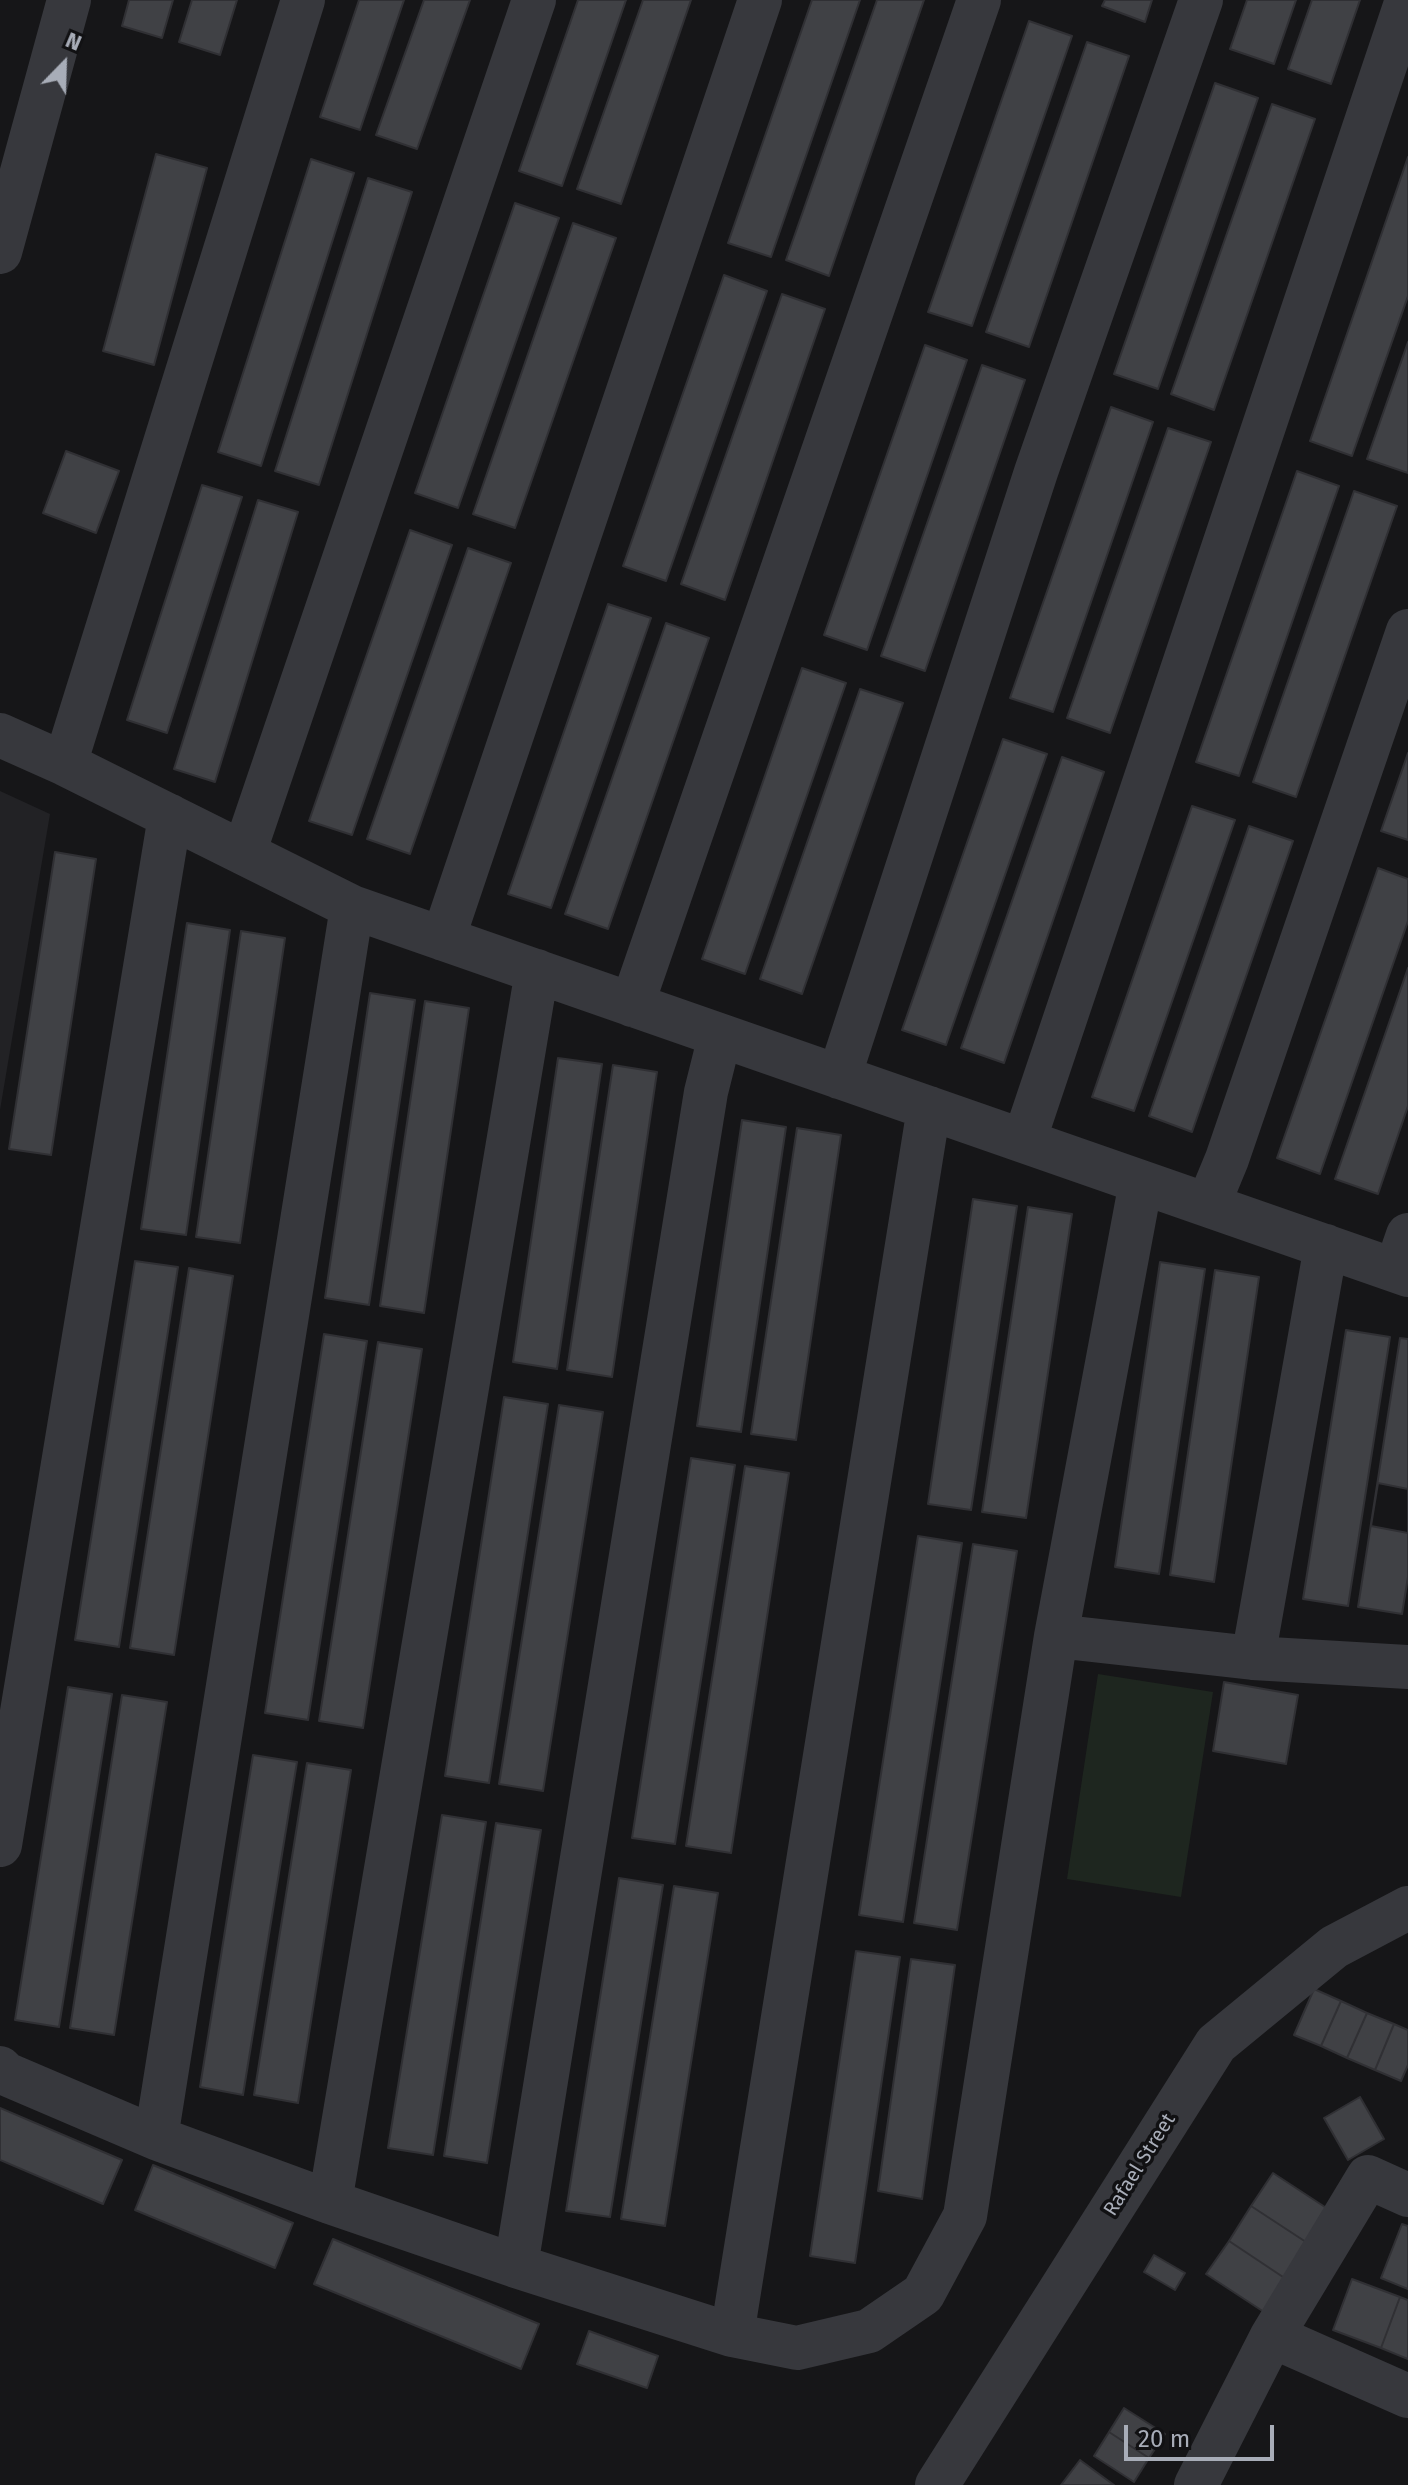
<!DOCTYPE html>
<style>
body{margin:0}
#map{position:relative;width:1408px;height:2485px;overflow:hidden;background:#161618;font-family:"Fira Sans",sans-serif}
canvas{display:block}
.north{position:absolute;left:24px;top:24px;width:80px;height:80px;-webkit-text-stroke:6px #111113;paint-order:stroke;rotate:23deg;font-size:22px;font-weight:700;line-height:32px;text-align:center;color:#a8adb8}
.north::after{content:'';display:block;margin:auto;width:28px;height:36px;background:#a8adb8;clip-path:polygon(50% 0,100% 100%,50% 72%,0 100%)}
.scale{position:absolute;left:1124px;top:2425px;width:150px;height:36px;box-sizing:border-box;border:4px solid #a8adb8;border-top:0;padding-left:10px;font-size:24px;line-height:28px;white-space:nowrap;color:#a8adb8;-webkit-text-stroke:6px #111113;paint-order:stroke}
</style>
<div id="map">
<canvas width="1408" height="2485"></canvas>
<div class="north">N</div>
<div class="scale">20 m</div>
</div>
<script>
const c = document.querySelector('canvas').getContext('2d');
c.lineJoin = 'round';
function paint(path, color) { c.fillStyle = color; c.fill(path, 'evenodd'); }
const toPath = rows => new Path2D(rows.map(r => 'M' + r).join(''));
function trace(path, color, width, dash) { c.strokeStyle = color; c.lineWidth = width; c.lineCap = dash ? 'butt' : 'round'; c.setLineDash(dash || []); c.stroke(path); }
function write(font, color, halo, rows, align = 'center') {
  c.font = font + ' "Fira Sans",sans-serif'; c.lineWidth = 7; c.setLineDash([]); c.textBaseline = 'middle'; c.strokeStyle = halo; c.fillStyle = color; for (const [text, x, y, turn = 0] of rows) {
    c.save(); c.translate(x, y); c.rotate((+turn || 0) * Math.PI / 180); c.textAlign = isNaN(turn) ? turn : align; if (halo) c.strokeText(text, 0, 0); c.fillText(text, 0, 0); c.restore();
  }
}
paint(toPath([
 [0,791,50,814,0,1110]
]), '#222225');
paint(toPath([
 [1098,1674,1213,1692,1181,1897,1067,1879]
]), '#1e261f');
const building = toPath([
 [129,0,173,0,162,38,122,26,129,0],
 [192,0,237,0,220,55,179,42,192,0],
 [359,0,404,0,360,130,320,117,359,0],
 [424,0,470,0,417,149,376,135,424,0],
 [578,0,626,0,562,186,519,171,578,0],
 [643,0,691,0,621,204,577,189,643,0],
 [812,0,860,0,771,257,728,243,812,0],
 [877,0,924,0,829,276,786,260,877,0],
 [1105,0,1152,0,1145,22,1102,6,1105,0],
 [1247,0,1296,0,1274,64,1230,49,1247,0],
 [1312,0,1360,0,1331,84,1288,69,1312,0],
 [1029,21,1072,36,972,326,928,312,1029,21],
 [1087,42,1129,56,1029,347,986,332,1087,42],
 [1215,83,1258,98,1158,389,1114,374,1215,83],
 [1272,104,1315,119,1214,410,1171,394,1272,104],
 [156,154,207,168,154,365,103,351,156,154],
 [1408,157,1408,296,1352,456,1310,441,1408,157],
 [311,159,354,173,261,466,218,452,311,159],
 [368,178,412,192,319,485,275,471,368,178],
 [515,203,559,218,458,508,415,493,515,203],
 [573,223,616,238,515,528,473,514,573,223],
 [724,275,767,291,666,581,623,566,724,275],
 [782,294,825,309,725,600,681,584,782,294],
 [1408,342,1408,473,1367,459,1408,342],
 [925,345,967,360,867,650,824,635,925,345],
 [982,365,1025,380,925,671,881,656,982,365],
 [1111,407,1153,422,1053,712,1010,698,1111,407],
 [1168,428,1211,442,1110,733,1067,718,1168,428],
 [66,451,119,471,96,533,43,513,66,451],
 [1297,471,1339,486,1239,776,1196,762,1297,471],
 [202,485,242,497,167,733,127,720,202,485],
 [1354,491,1397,506,1296,797,1253,782,1354,491],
 [258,500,298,512,215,782,174,769,258,500],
 [410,530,452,545,352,835,309,821,410,530],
 [468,548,511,563,410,854,367,839,468,548],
 [608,604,651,618,551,908,508,894,608,604],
 [666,623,709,638,608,929,565,914,666,623],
 [802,668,846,683,745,974,702,959,802,668],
 [860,689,903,703,802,994,760,979,860,689],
 [1003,739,1047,754,946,1045,902,1030,1003,739],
 [1408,753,1408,840,1381,831,1408,753],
 [1062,757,1104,772,1004,1063,961,1048,1062,757],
 [1192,806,1235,820,1134,1111,1092,1097,1192,806],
 [1249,826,1293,841,1192,1132,1149,1116,1249,826],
 [55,852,96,859,51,1155,9,1149,55,852],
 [1378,868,1408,879,1408,921,1320,1174,1277,1158,1378,868],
 [187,923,230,930,186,1235,141,1229,187,923],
 [241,931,285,938,240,1243,196,1237,241,931],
 [1408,968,1408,1106,1378,1194,1335,1179,1408,968],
 [370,993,415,1000,369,1305,325,1298,370,993],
 [425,1001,469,1008,424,1313,380,1306,425,1001],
 [558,1058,602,1064,557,1369,513,1362,558,1058],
 [613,1065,657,1072,612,1377,567,1370,613,1065],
 [742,1120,786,1127,741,1432,697,1426,742,1120],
 [797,1128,841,1135,796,1440,751,1434,797,1128],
 [973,1199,1017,1206,971,1510,928,1504,973,1199],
 [1028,1207,1072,1214,1026,1518,982,1512,1028,1207],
 [135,1261,178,1267,119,1647,75,1640,135,1261],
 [1160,1262,1205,1269,1159,1574,1115,1567,1160,1262],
 [189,1268,233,1276,174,1655,130,1648,189,1268],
 [1215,1270,1259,1277,1214,1582,1170,1575,1215,1270],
 [1346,1330,1390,1337,1348,1606,1303,1599,1346,1330],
 [324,1334,367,1341,308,1720,265,1713,324,1334],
 [1400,1338,1408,1339,1408,1577,1402,1614,1358,1607,1400,1338],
 [378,1342,422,1349,363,1728,319,1721,378,1342],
 [504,1397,548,1404,489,1783,445,1776,504,1397],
 [559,1405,603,1412,543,1791,499,1784,559,1405],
 [691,1458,735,1465,675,1844,632,1838,691,1458],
 [745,1466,789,1473,731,1853,686,1846,745,1466],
 [1378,1483,1408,1489,1408,1533,1371,1526,1378,1483],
 [918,1536,962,1543,903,1922,859,1915,918,1536],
 [973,1544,1017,1551,957,1930,914,1923,973,1544],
 [1224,1682,1298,1695,1286,1764,1213,1751,1224,1682],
 [68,1687,112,1694,59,2027,15,2020,68,1687],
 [122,1695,167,1702,114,2035,70,2028,122,1695],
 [253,1755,297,1762,243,2095,200,2087,253,1755],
 [307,1763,351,1770,298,2103,254,2095,307,1763],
 [442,1815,486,1822,433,2155,388,2148,442,1815],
 [496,1823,541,1830,487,2163,444,2156,496,1823],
 [619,1878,663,1885,610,2217,566,2211,619,1878],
 [674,1886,718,1893,665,2226,621,2219,674,1886],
 [856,1951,900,1957,855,2263,810,2256,856,1951],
 [911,1959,955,1965,922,2199,878,2191,911,1959],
 [1314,1989,1341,2001,1321,2046,1294,2035,1314,1989],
 [1341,2001,1367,2013,1347,2058,1321,2046,1341,2001],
 [1367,2013,1394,2024,1375,2070,1347,2058,1367,2013],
 [1394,2024,1408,2030,1408,2065,1401,2081,1375,2070,1394,2024],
 [1360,2097,1384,2139,1348,2160,1324,2118,1360,2097],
 [0,2108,122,2160,103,2204,0,2160,0,2108],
 [153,2165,293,2223,275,2268,135,2210,153,2165],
 [1273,2173,1331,2211,1309,2244,1251,2206,1273,2173],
 [1251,2206,1309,2244,1286,2279,1229,2241,1251,2206],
 [1402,2224,1408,2226,1408,2289,1381,2278,1402,2224],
 [333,2239,539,2324,521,2369,314,2284,333,2239],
 [1229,2241,1286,2279,1264,2312,1206,2274,1229,2241],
 [1154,2255,1185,2273,1175,2290,1144,2272,1154,2255],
 [1352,2279,1400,2297,1381,2348,1333,2330,1352,2279],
 [1400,2297,1408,2300,1408,2359,1381,2348,1400,2297],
 [589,2331,658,2356,647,2388,577,2364,589,2331],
 [1124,2408,1165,2434,1149,2458,1109,2432,1124,2408],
 [1109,2432,1149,2458,1134,2482,1094,2456,1109,2432],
 [1080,2460,1114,2485,1061,2485,1080,2460]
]);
paint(building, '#404145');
trace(building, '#303034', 2);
trace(toPath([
 [0,252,69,0],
 [0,735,65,764,352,907,1408,1275],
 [65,764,303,0],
 [244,853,534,0],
 [443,939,760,0],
 [632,1005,979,0],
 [839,1077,1036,472,1201,0],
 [1024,1141,1407,0],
 [1208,1205,1227,1159,1408,631],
 [1396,1270,1408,1235],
 [1056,1636,1253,1658,1408,1667],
 [1253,1658,1326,1246],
 [0,1845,170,816],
 [0,2068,6,2074,156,2138,330,2202,516,2266,732,2335,797,2348,869,2331,923,2294,965,2216,1056,1636,1141,1182],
 [156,2138,352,907],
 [330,2202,537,971],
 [516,2266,706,1092,720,1036],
 [732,2335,929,1108],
 [1272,2336,1408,2396],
 [937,2485,1216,2044,1334,1947,1408,1908],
 [1196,2485,1272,2336,1368,2177,1408,2195]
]), '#37383d', 44);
write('20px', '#a8adb8', '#111113', [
 ["Rafael Street",1140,2165,-58]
]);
</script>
